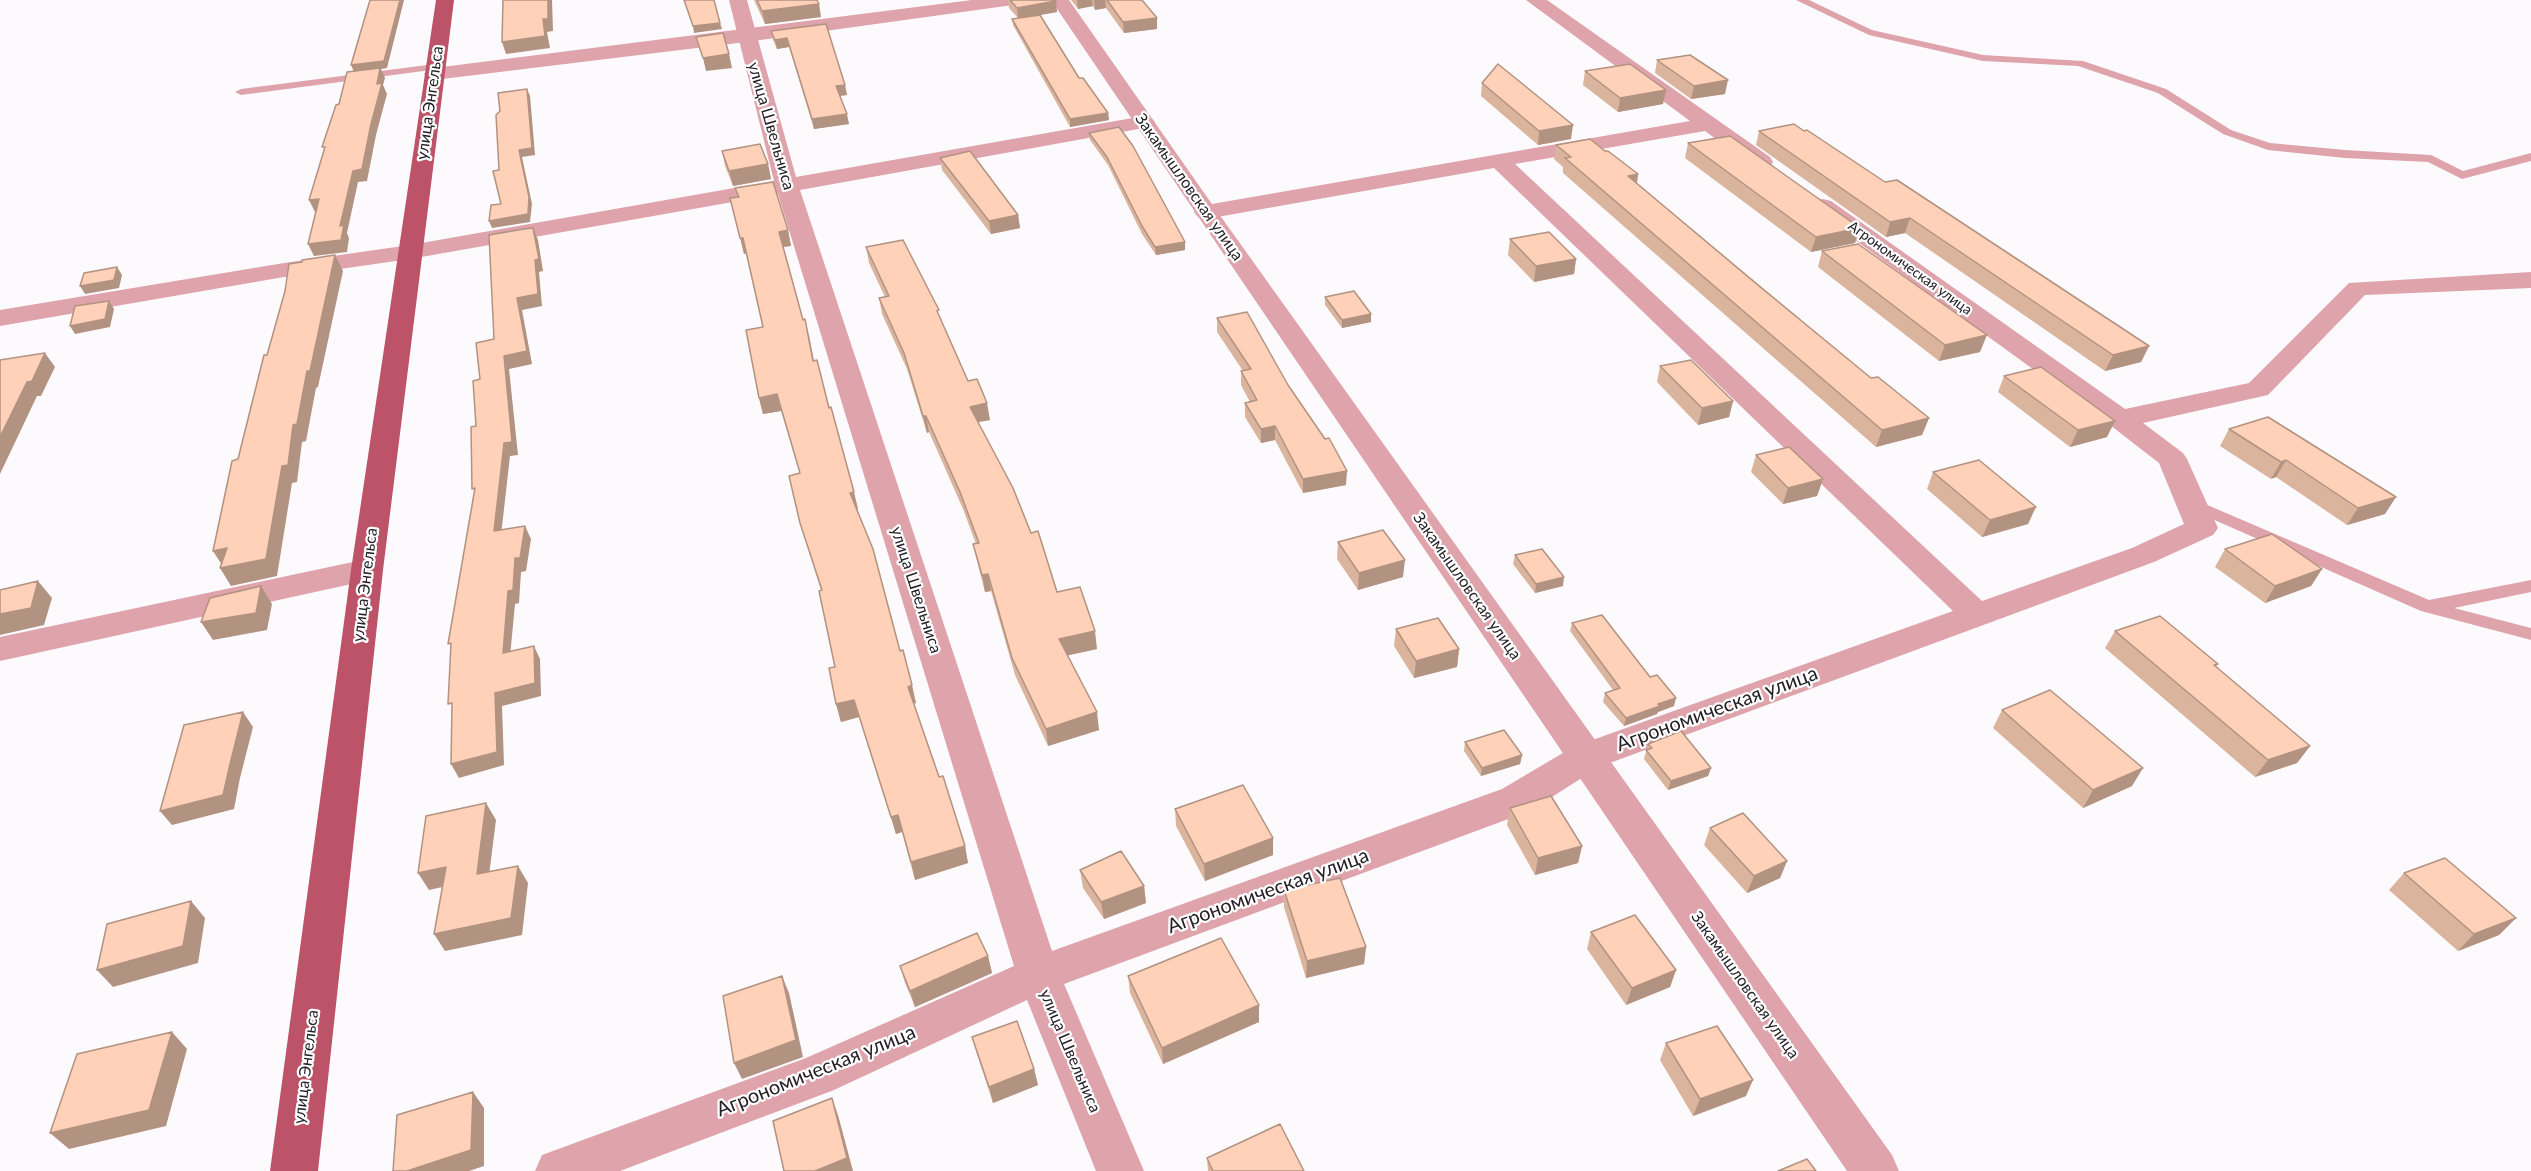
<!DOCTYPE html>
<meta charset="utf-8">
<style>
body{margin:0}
canvas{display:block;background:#fdfafe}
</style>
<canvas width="2531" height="1171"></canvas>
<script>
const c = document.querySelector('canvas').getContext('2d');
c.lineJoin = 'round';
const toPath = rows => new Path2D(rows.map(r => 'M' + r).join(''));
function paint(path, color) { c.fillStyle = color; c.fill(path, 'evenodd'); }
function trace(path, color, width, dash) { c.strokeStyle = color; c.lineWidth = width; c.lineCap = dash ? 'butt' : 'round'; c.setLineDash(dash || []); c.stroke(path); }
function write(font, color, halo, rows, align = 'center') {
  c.font = font + ' Lato,sans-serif'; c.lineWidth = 4.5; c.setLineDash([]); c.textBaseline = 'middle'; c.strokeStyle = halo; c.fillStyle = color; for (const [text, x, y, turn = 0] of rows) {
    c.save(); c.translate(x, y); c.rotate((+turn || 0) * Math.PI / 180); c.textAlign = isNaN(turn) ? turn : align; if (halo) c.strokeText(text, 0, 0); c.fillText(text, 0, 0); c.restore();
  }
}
paint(toPath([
 [1796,0,1809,0,1872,30,1983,55,2083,61,2166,89,2231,130,2270,143,2345,150,2431,155,2463,171,2531,153,2531,161,2462,179,2428,162,2345,158,2268,150,2223,134,2158,93,2078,66,1983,61,1869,35,1796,0],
 [435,64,440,67,439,69,241,95,235,92,241,89,435,64],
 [2191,498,2429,600,2531,580,2531,592,2454,608,2531,628,2531,640,2421,611,2185,507,2183,503,2185,499,2191,498]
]), '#dfa3ab');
paint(toPath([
 [729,0,747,0,796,177,1144,116,1151,118,1155,122,1151,126,1144,128,800,190,1052,951,1502,789,1573,747,1953,611,1494,168,1206,219,1198,217,1194,212,1198,207,1206,205,1690,121,1526,0,1547,0,1770,157,1773,162,1770,167,1762,169,1754,167,1705,131,1515,164,1982,601,2132,548,2184,524,2159,463,2110,425,1815,211,1811,206,1815,201,1823,199,1831,201,2125,409,2249,383,2349,283,2531,272,2531,288,2365,295,2268,395,2143,423,2183,453,2187,459,2218,528,2213,535,2154,562,1599,767,1530,811,1064,984,1144,1171,1096,1171,1027,1000,834,1090,620,1171,535,1171,542,1155,806,1058,1014,966,778,194,410,259,284,277,0,326,0,310,284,263,410,245,774,181,729,0],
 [367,559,379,562,383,570,379,578,0,661,0,637,367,559]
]), '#dfa3ab');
paint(toPath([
 [972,0,1022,0,1019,4,1013,5,746,42,434,80,427,78,424,74,427,70,434,68,972,0],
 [1051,0,1069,0,1214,207,1892,1155,1899,1171,1847,1171,1051,0]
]), '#dfa3ab');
paint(toPath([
 [436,0,454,0,383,570,318,1171,270,1171,351,570,436,0]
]), '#bd5369');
paint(toPath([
 [754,0,817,0,821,17,765,24],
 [1008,0,1055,0,1057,12,1033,16,1079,78,1108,113,1109,120,1070,127,1013,25,1012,19,1018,18,1009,8],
 [1071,0,1142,0,1157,18,1157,29,1124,33,1106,8,1095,10,1093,6,1078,9],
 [826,24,847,95,840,96,849,124,814,129,789,47,777,49,773,40,771,31],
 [1657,60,1725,94,1691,99,1655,73],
 [1585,71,1663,104,1618,112,1583,85],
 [1482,83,1571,139,1538,145,1481,96],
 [1759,131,1885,182,2149,346,2141,362,2105,371,1905,233,1886,237,1756,145],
 [1089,133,1185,250,1156,255,1142,234,1108,165,1090,140],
 [1688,143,1860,228,1855,243,1811,252,1685,158],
 [1556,145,1605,151,1638,174,1637,183,1871,378,1929,418,1922,435,1876,447,1563,173,1563,167,1554,159],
 [722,151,768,164,771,179,733,186,725,166],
 [940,158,1018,215,1020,228,991,234,942,170],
 [735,188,788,230,791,246,783,247,803,320,809,335,814,360,858,509,856,510,916,703,913,704,965,846,968,863,915,880,902,832,896,834,859,717,841,722,836,704,835,667,821,590,800,523,800,473,781,411,763,414,759,398,763,327,746,253,744,254,738,197],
 [1510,239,1576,259,1574,274,1534,282,1508,255],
 [866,247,940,318,968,381,990,420,978,422,1031,533,1057,592,1097,649,1067,655,1099,730,1048,746,1015,675,991,591,985,592,977,561,973,544,976,544,963,509,929,432,927,433,907,369,882,314,879,298,885,297,869,263],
 [1822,251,1980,352,1939,361,1818,267],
 [1325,297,1371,322,1342,328,1325,305],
 [1217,318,1346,485,1303,493,1275,440,1261,443,1245,417,1245,403,1250,402,1241,385,1241,371,1243,371,1217,332],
 [1660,366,1733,401,1729,417,1698,425,1657,382],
 [2004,376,2107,437,2070,447,1998,392],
 [2229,429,2385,514,2347,525,2276,477,2271,479,2220,446],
 [1756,455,1823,479,1817,496,1783,504,1751,472],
 [1933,472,2028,524,1982,537,1927,489],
 [1338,542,1403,577,1358,590,1337,559],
 [2225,549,2322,569,2311,586,2265,603,2215,567],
 [1515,555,1563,586,1535,593,1513,564],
 [1572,623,1650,677,1674,706,1658,712,1657,714,1624,726,1603,702,1605,693,1613,690,1570,631],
 [1396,629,1459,649,1457,667,1414,678,1394,646],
 [2115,631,2218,664,2216,667,2310,746,2297,763,2255,777,2105,648],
 [2002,710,2132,786,2083,808,1993,728],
 [1465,742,1522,755,1520,764,1481,776,1464,751],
 [1648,744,1711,768,1708,776,1668,790,1644,759],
 [1510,808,1582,846,1578,863,1535,875,1507,825],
 [1175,809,1273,838,1273,855,1205,881,1176,826],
 [1710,828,1787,861,1780,878,1747,893,1704,845],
 [1080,870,1144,886,1146,903,1104,919,1083,888],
 [2404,873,2516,918,2499,935,2458,951,2389,890],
 [1284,890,1366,947,1364,964,1306,978,1284,907],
 [1591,932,1676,970,1670,987,1626,1005,1587,949],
 [988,956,992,973,915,1007,905,983,900,966],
 [1128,976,1259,1005,1259,1022,1163,1064,1130,993],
 [972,1037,1034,1069,1038,1085,993,1103,977,1054],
 [1666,1043,1746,1096,1693,1116,1660,1060],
 [1207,1158,1304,1171,1208,1171]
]), '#dbb49e');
paint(toPath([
 [400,0,404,0,387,68,381,69,385,78,383,85,387,94,376,135,367,181,358,182,347,233,349,238,347,252,314,256,308,244,340,226,353,171,354,72,351,65],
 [548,0,552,0,553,31,547,32,550,48,506,54,502,42,543,19],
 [1077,0,1092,0,1093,6,1078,9],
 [1094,0,1105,0,1106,8,1095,10],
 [1056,1,1057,12,1018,19,1017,8],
 [819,4,821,17,765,24,762,11],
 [1157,18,1157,29,1124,33,1123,22],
 [720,23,722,29,694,33,693,26],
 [787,38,789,47,777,49,775,40],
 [729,54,732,68,706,71,703,58],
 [1728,80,1725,94,1691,99,1694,86],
 [845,85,847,95,838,96,836,86],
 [527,89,530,96,535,155,522,157,532,204,530,222,492,228,489,221,528,214,519,150],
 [1666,90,1663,104,1618,112,1620,98],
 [1108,113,1109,120,1070,127,1070,119],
 [847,114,849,124,814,129,812,119],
 [1573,125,1571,139,1538,145,1539,131],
 [768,164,771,179,733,186,729,171],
 [1638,174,1636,189,1628,176],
 [319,199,324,211,315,212,309,200],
 [1018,215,1020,228,991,234,989,221],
 [1910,218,1905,233,1886,237,1890,222],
 [533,228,538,240,543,271,539,272,542,306,522,310,532,364,509,369,518,455,510,456,500,544,494,531,504,356,517,298,535,260],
 [1860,228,1855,243,1811,252,1816,237],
 [788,230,791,246,782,247,779,232],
 [740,238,743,238,747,253,744,254],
 [1185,242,1185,250,1156,255,1155,247],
 [335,255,343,271,318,387,316,388,306,441,302,442,297,482,292,483,277,576,231,586,220,568,224,568,213,551,282,466,307,371],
 [1576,259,1574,274,1534,282,1536,266],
 [117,267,122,275,119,288,85,294,80,286],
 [109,301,114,309,110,327,75,334,70,326],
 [1371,314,1371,322,1342,328,1342,320],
 [1987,335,1980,352,1939,361,1945,345],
 [2149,346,2141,362,2105,371,2113,355],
 [45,353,55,367,41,396,37,396,0,474,0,437,27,382],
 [777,394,781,411,763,414,759,398],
 [1733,401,1729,417,1698,425,1702,408],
 [987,403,990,420,973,423,970,407],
 [923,416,926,416,929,432,927,433],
 [1929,418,1922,435,1876,447,1882,430],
 [2115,421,2107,437,2070,447,2078,430],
 [1275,426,1275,440,1261,443,1261,429],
 [2286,460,2276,477,2271,479,2281,462],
 [1347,471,1346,485,1303,493,1303,479],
 [1823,479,1817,496,1783,504,1788,488],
 [854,492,858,509,854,510,850,493],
 [2396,497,2385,514,2347,525,2358,508],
 [2036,507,2028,524,1982,537,1990,520],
 [525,526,531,539,526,571,521,572,519,603,515,604,509,667,503,653,508,591,515,558],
 [1405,560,1403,577,1358,590,1359,573],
 [2322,569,2311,586,2265,603,2275,586],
 [988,574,991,591,985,592,982,575],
 [1564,577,1563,586,1535,593,1536,584],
 [38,581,52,598,44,625,0,635,0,614],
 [261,586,272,604,267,630,213,640,201,622],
 [1095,631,1097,649,1061,657,1059,639],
 [534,646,540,659,541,696,502,706,504,765,459,778,451,764,495,693],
 [1459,649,1457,667,1414,678,1416,661],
 [912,685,916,703,912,704,908,687],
 [1676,698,1674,706,1658,712,1657,714,1624,726,1626,718,1658,704],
 [854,700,859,717,841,722,836,704],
 [243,712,253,727,240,778,234,809,172,825,160,811,230,764],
 [1097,712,1099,730,1048,746,1046,729],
 [2310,746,2297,763,2255,777,2268,760],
 [1522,755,1520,764,1481,776,1482,768],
 [1711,768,1708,776,1668,790,1671,781],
 [2143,768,2132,786,2083,808,2093,790],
 [486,803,496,820,487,891,477,874],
 [898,815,902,832,896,834,891,817],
 [1273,838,1273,855,1205,881,1204,864],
 [965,846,968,863,915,880,911,862],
 [1582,846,1578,863,1535,875,1538,858],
 [1787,861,1780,878,1747,893,1754,876],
 [518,866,528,883,522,935,445,951,434,934],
 [446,867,456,884,429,890,418,873],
 [1144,886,1146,903,1104,919,1101,902],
 [191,901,205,918,198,963,113,987,97,970],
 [2516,918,2499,935,2458,951,2474,934],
 [1366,947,1364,964,1306,978,1307,961],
 [988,956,992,973,915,1007,910,991],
 [1676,970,1670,987,1626,1005,1632,988],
 [782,976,789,993,803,1057,742,1079,734,1063],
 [1259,1005,1259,1022,1163,1064,1162,1048],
 [172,1032,187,1049,166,1126,69,1149,50,1133],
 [1034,1069,1038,1085,993,1103,989,1087],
 [1753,1080,1746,1096,1693,1116,1700,1099],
 [473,1092,484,1108,484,1166,469,1171,407,1171],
 [832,1098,838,1115,853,1171,815,1171]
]), '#b29281');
const building = toPath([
 [370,0,400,0,384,61,351,65,370,0],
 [503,0,548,0,548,19,543,19,545,36,502,42,503,0],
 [684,0,714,0,720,23,693,26,684,0],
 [757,0,817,0,819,4,762,11,757,0],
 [1010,0,1055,0,1056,1,1017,8,1010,0],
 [1107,0,1142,0,1157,18,1123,22,1107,0],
 [1040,15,1079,78,1083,78,1108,113,1070,119,1012,19,1040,15],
 [826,24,845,85,836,86,847,114,812,119,787,38,775,40,771,31,826,24],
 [723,33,729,54,703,58,696,37,723,33],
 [1690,55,1728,80,1694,86,1657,60,1690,55],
 [1498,64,1573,125,1539,131,1482,83,1498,64],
 [1630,64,1666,90,1620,98,1585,71,1630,64],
 [380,68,377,84,382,83,371,124,362,169,353,171,340,226,344,225,341,240,308,244,319,199,309,200,325,147,322,147,336,105,339,104,347,72,380,68],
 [527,89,532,148,519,150,529,197,528,214,489,221,491,205,501,204,493,171,499,170,496,115,500,111,498,93,527,89],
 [1794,124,1804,131,1807,130,1885,182,1897,180,2149,346,2113,355,1910,218,1890,222,1759,131,1794,124],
 [1119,127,1133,146,1185,242,1155,247,1142,226,1107,157,1089,133,1119,127],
 [1730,136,1860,228,1816,237,1688,143,1730,136],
 [1590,139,1605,151,1608,151,1638,174,1628,176,1759,286,1871,378,1878,377,1929,418,1882,430,1565,158,1571,157,1556,145,1590,139],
 [760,144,768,164,729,171,722,151,760,144],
 [970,151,1018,215,989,221,940,158,970,151],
 [773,182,788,230,779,232,803,320,805,319,813,361,817,360,829,408,831,407,854,492,850,493,873,549,900,651,903,650,912,685,908,687,939,777,943,776,965,846,911,862,898,815,891,817,854,700,836,704,829,668,835,667,819,591,822,590,800,523,789,476,800,473,777,394,759,398,746,330,763,327,743,238,740,238,730,198,739,197,735,188,773,182],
 [533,228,539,259,535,260,538,294,517,298,527,351,504,356,512,442,504,443,494,531,525,526,520,558,515,558,513,590,508,591,503,653,534,646,535,683,495,693,497,752,451,764,452,703,448,704,451,643,448,644,475,488,472,489,471,427,476,426,473,381,480,379,476,343,494,339,489,235,524,229,533,228],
 [1549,232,1576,259,1536,266,1510,239,1549,232],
 [903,240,939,310,937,311,968,381,977,379,987,403,970,407,1013,488,1031,533,1038,531,1057,592,1080,587,1095,631,1059,639,1097,712,1046,729,1012,658,988,574,982,575,973,544,979,543,960,492,926,416,923,416,904,353,879,298,889,296,866,247,903,240],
 [1858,244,1987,335,1945,345,1822,251,1858,244],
 [335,255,310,371,307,371,297,424,293,425,288,465,282,466,266,559,220,568,227,548,213,551,232,461,238,459,264,355,267,355,285,291,289,264,302,262,302,260,335,255],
 [117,267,114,280,80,286,84,273,117,267],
 [1354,291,1371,314,1342,320,1325,297,1354,291],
 [109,301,105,319,70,326,75,306,109,301],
 [1247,312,1288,385,1325,439,1329,438,1347,471,1303,479,1275,426,1261,429,1245,403,1257,400,1241,371,1251,369,1217,318,1247,312],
 [45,353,32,381,27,382,0,437,0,360,45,353],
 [1691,360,1733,401,1702,408,1660,366,1691,360],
 [2041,367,2115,421,2078,430,2004,376,2041,367],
 [2268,417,2396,497,2358,508,2286,460,2281,462,2229,429,2268,417],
 [1789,447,1823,479,1788,488,1756,455,1789,447],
 [1979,460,2036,507,1990,520,1933,472,1979,460],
 [1383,530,1405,560,1359,573,1338,542,1383,530],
 [2272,534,2322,569,2275,586,2225,549,2272,534],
 [1542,549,1564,577,1536,584,1515,555,1542,549],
 [38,581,31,608,0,614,0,590,38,581],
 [261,586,256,613,201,622,210,598,261,586],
 [1602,615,1650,677,1657,675,1676,698,1658,704,1660,706,1626,718,1605,693,1620,688,1572,623,1602,615],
 [2160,616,2218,664,2214,665,2310,746,2268,760,2115,631,2160,616],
 [1438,618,1459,649,1416,661,1396,629,1438,618],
 [2050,690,2143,768,2093,790,2002,710,2050,690],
 [243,712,230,764,223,795,160,811,184,725,243,712],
 [1504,730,1522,755,1482,768,1465,742,1504,730],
 [1681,731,1711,768,1671,781,1646,750,1652,748,1648,744,1681,731],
 [1243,785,1273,838,1204,864,1175,809,1243,785],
 [1551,796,1582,846,1538,858,1510,808,1551,796],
 [486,803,477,874,518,866,511,918,434,934,446,867,418,873,426,816,486,803],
 [1743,813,1787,861,1754,876,1710,828,1743,813],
 [1121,851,1144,886,1101,902,1080,870,1121,851],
 [2445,858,2516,918,2474,934,2404,873,2445,858],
 [1340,878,1366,947,1307,961,1284,890,1340,878],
 [191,901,183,946,97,970,107,924,191,901],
 [1635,915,1676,970,1632,988,1591,932,1635,915],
 [977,933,988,956,910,991,900,966,977,933],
 [1221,938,1259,1005,1162,1048,1128,976,1221,938],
 [782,976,796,1040,734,1063,723,996,782,976],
 [1017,1021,1034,1069,989,1087,972,1037,1017,1021],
 [1717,1026,1753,1080,1700,1099,1666,1043,1717,1026],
 [172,1032,149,1110,50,1133,77,1054,172,1032],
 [473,1092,471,1150,407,1171,393,1171,397,1115,473,1092],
 [832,1098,847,1158,815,1171,784,1171,773,1121,832,1098],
 [1280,1124,1304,1171,1213,1171,1207,1158,1280,1124],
 [1807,1159,1816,1171,1778,1171,1807,1159]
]);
paint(building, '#ffd1b8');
trace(building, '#b29281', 1.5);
write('14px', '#242026', '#fff', [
 ["Агрономическая улица",1910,268,36]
]);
write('16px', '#242026', '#fff', [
 ["улица Энгельса",430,103,-82],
 ["улица Швельниса",771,126,74],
 ["Закамышловская улица",1189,187,55],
 ["улица Энгельса",365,585,-83],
 ["Закамышловская улица",1467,586,55],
 ["улица Швельниса",916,590,72],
 ["Закамышловская улица",1745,985,55],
 ["улица Швельниса",1070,1051,67],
 ["улица Энгельса",306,1067,-83]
]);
write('20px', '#242026', '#fff', [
 ["Агрономическая улица",1717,709,-20],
 ["Агрономическая улица",1268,891,-20],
 ["Агрономическая улица",816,1071,-22]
]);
</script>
